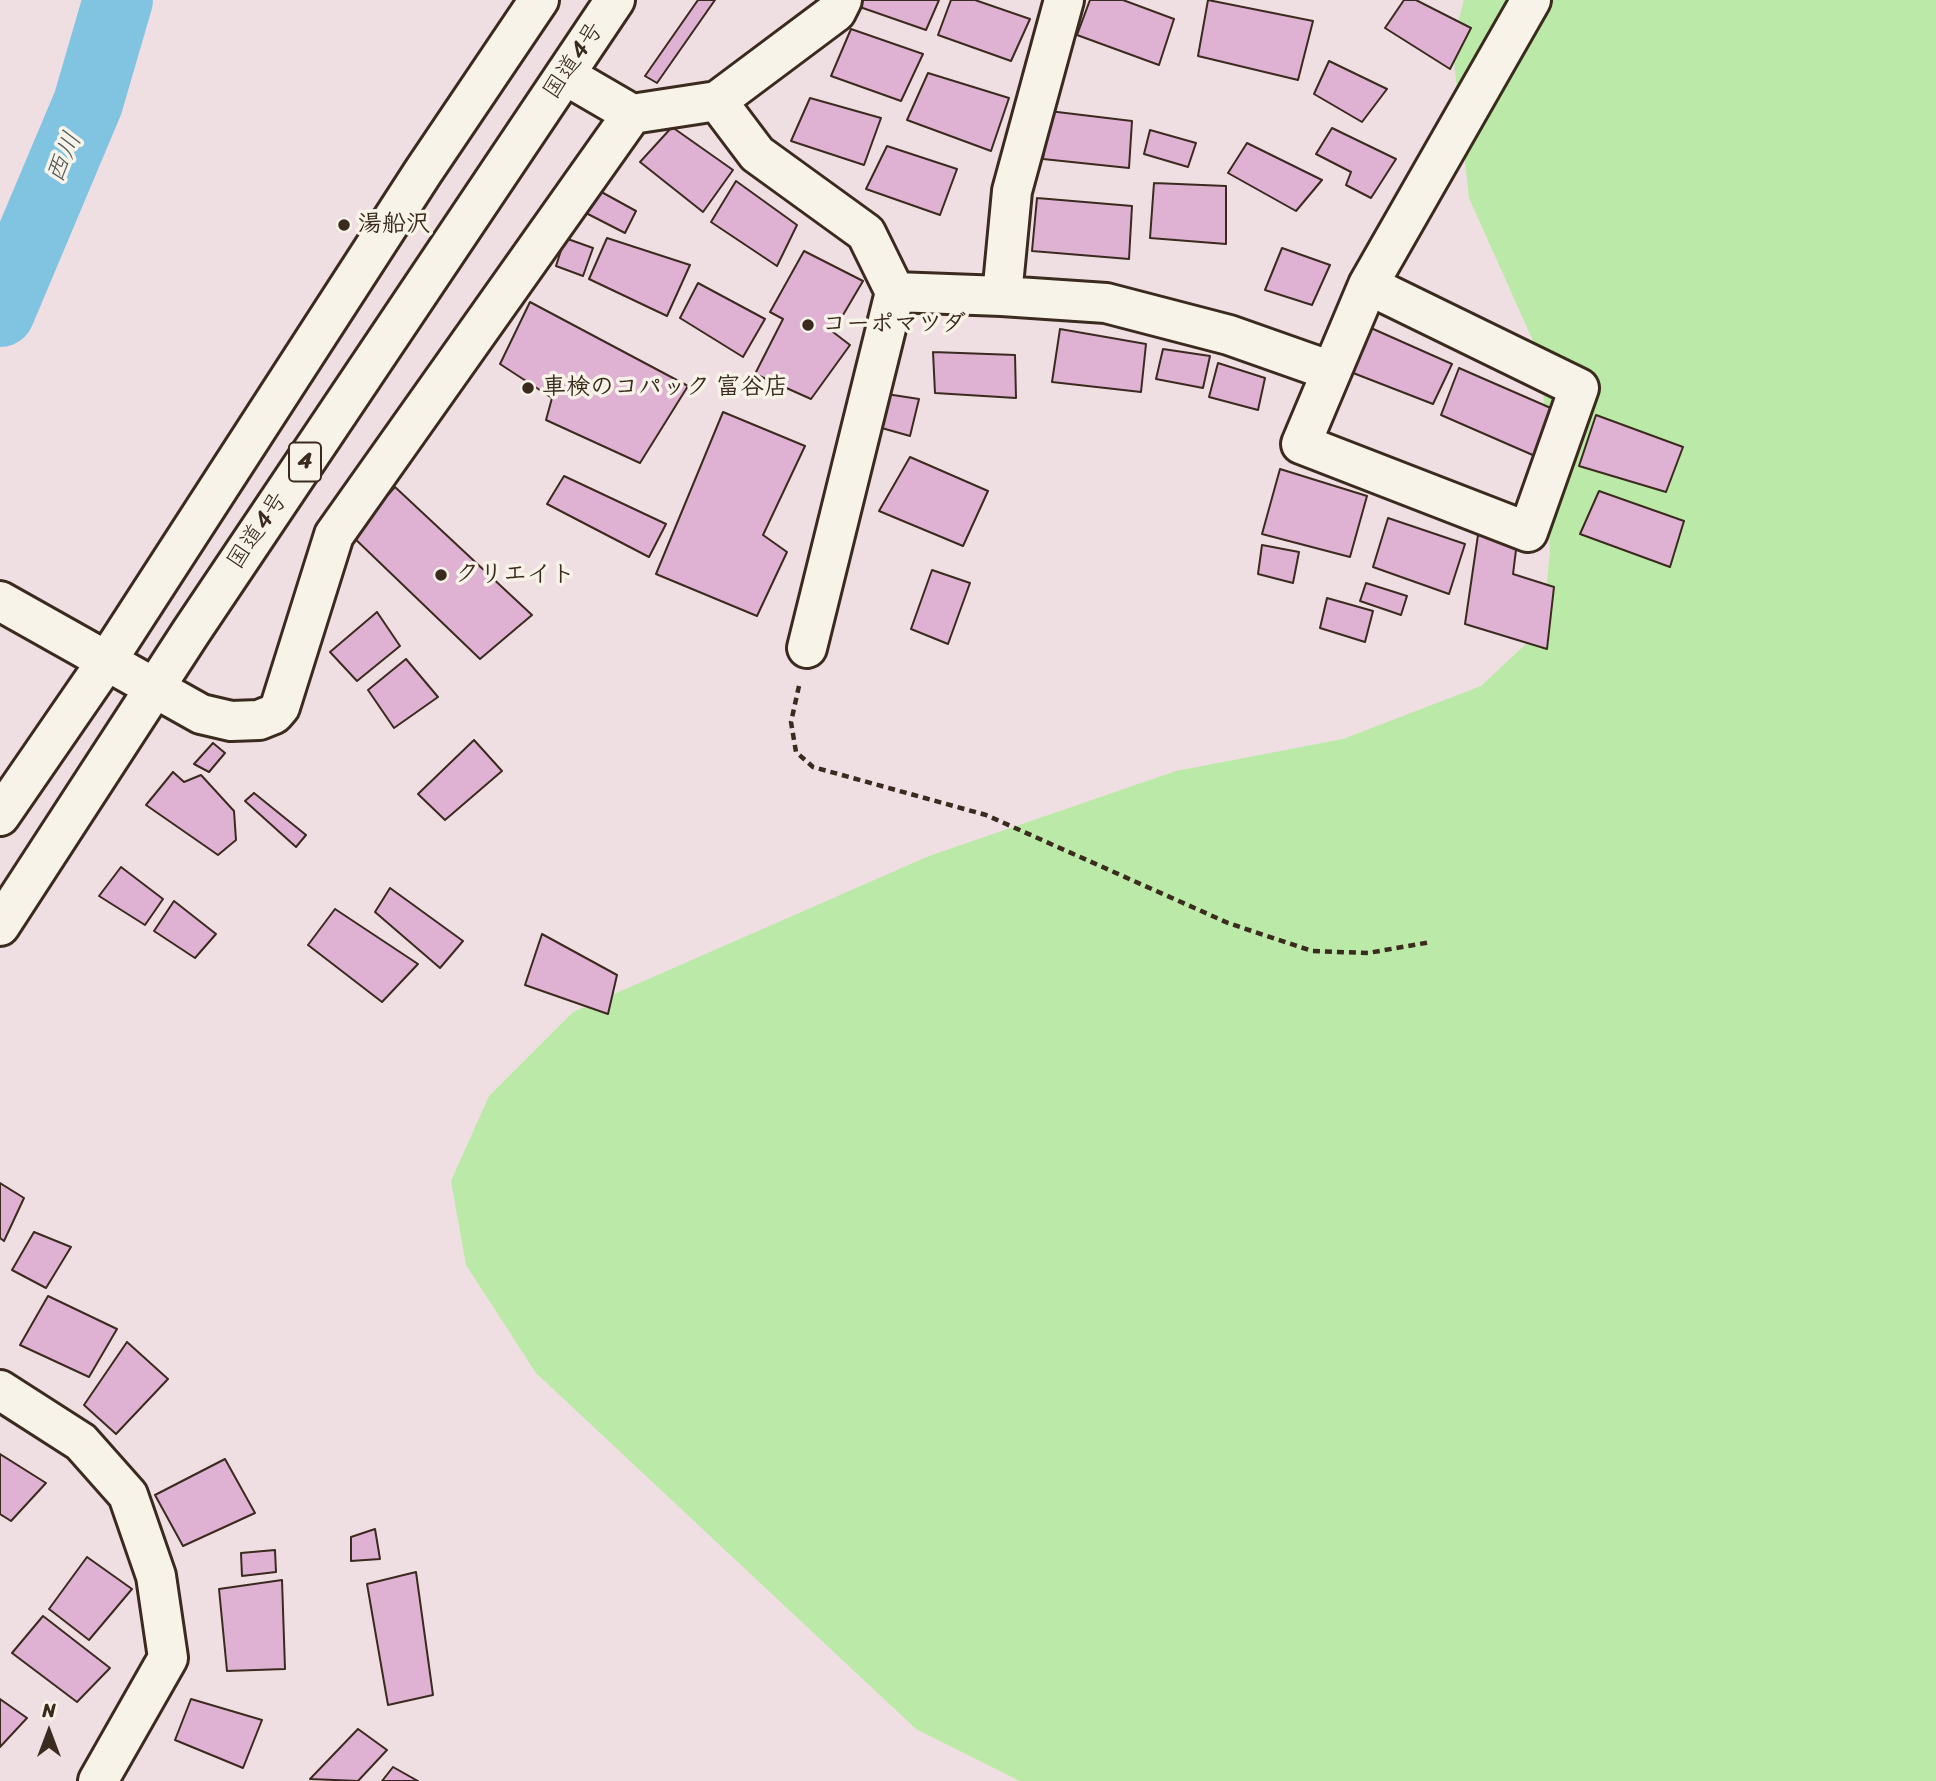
<!DOCTYPE html>
<meta charset="utf-8">
<style>
body{margin:0}
#map{position:relative;width:1936px;height:1781px;overflow:hidden;background:#f0dfe2;font-family:Sriracha,sans-serif}
canvas{display:block}
.north{position:absolute;left:14px;top:1697px;width:70px;height:70px;-webkit-text-stroke:5px #f7f3e8;paint-order:stroke;rotate:0deg;font-size:19px;font-weight:700;line-height:28px;text-align:center;color:#3b2a1e}
.north::after{content:'';display:block;margin:auto;width:24px;height:32px;background:#3b2a1e;clip-path:polygon(50% 0,100% 100%,50% 72%,0 100%)}
</style>
<div id="map">
<canvas width="1936" height="1781"></canvas>
<div class="north">N</div>
</div>
<script>
const c = document.querySelector('canvas').getContext('2d');
c.lineJoin = 'round';
function paint(path, color) { c.fillStyle = color; c.fill(path, 'evenodd'); }
const toPath = rows => new Path2D(rows.map(r => 'M' + r).join(''));
function trace(path, color, width, dash) { c.strokeStyle = color; c.lineWidth = width; c.lineCap = dash ? 'butt' : 'round'; c.setLineDash(dash || []); c.stroke(path); }
function write(font, color, halo, rows, align = 'center') {
  c.font = font + ' Sriracha,"Klee One",sans-serif'; c.lineWidth = 7; c.setLineDash([]); c.textBaseline = 'middle'; c.strokeStyle = halo; c.fillStyle = color; for (const [text, x, y, turn = 0] of rows) {
    c.save(); c.translate(x, y); c.rotate((+turn || 0) * Math.PI / 180); c.textAlign = isNaN(turn) ? turn : align; if (halo) c.strokeText(text, 0, 0); c.fillText(text, 0, 0); c.restore();
  }
}
paint(toPath([
 [1464,0,1936,0,1936,1781,1020,1781,916,1729,536,1373,466,1265,451,1181,489,1096,573,1012,929,856,1176,771,1343,739,1481,686,1542,629,1550,552,1542,361,1469,198,1452,44]
]), '#bbe9a7');
trace(toPath([
 [0,312,88,103,118,0]
]), '#81c4e2', 70);
const building = toPath([
 [698,0,715,0,657,83,645,76,698,0],
 [860,0,939,0,926,30,857,6,860,0],
 [951,0,975,0,1030,19,1011,61,938,35,951,0],
 [1090,0,1123,0,1174,19,1159,65,1077,35,1090,0],
 [1208,0,1313,21,1298,80,1198,56,1208,0],
 [1404,0,1416,0,1471,28,1450,69,1385,28,1404,0],
 [851,29,923,54,901,101,831,76,851,29],
 [1329,61,1387,89,1362,122,1314,94,1329,61],
 [928,73,1009,98,991,151,907,120,928,73],
 [810,98,881,118,864,165,791,141,810,98],
 [1049,111,1132,121,1129,168,1043,159,1049,111],
 [672,127,733,170,703,212,640,162,672,127],
 [1332,128,1396,159,1371,198,1346,185,1351,172,1316,154,1332,128],
 [1150,130,1196,143,1188,167,1144,154,1150,130],
 [1247,143,1322,180,1296,211,1228,173,1247,143],
 [887,146,957,169,940,215,866,189,887,146],
 [736,181,797,225,777,266,711,222,736,181],
 [1154,183,1226,186,1226,244,1150,238,1154,183],
 [596,189,636,211,625,233,584,212,596,189],
 [1037,198,1132,206,1129,259,1032,251,1037,198],
 [565,238,593,248,583,276,556,266,565,238],
 [607,238,690,265,667,316,589,279,607,238],
 [1282,248,1330,265,1312,305,1265,290,1282,248],
 [804,251,863,281,833,332,850,345,811,399,755,374,783,319,770,312,804,251],
 [698,283,765,319,743,357,680,318,698,283],
 [530,302,688,386,640,463,546,420,552,398,500,364,530,302],
 [1371,328,1452,364,1433,404,1348,371,1371,328],
 [1060,329,1146,344,1141,392,1052,382,1060,329],
 [1163,349,1210,356,1203,388,1156,379,1163,349],
 [933,352,1015,355,1016,398,935,393,933,352],
 [1218,363,1265,378,1258,410,1209,397,1218,363],
 [1459,368,1553,409,1535,456,1441,415,1459,368],
 [880,393,919,399,910,436,871,425,880,393],
 [723,412,805,446,763,535,787,552,757,616,656,574,723,412],
 [1596,415,1683,447,1666,492,1579,466,1596,415],
 [910,457,988,491,963,546,879,511,910,457],
 [1280,469,1367,496,1350,557,1262,534,1280,469],
 [564,476,666,524,649,557,547,504,564,476],
 [395,487,532,615,480,659,351,535,395,487],
 [1599,491,1684,521,1670,567,1580,534,1599,491],
 [1388,518,1465,544,1449,594,1373,567,1388,518],
 [1478,535,1517,542,1513,574,1554,587,1547,649,1465,624,1478,535],
 [1262,545,1299,552,1293,583,1258,574,1262,545],
 [932,570,970,583,948,644,911,629,932,570],
 [1366,583,1407,596,1401,615,1360,601,1366,583],
 [1327,598,1373,611,1365,642,1320,628,1327,598],
 [377,612,400,646,357,681,330,652,377,612],
 [406,659,438,697,394,728,368,690,406,659],
 [474,740,502,771,445,820,418,794,474,740],
 [213,743,225,753,209,772,194,764,213,743],
 [173,772,184,782,201,775,234,811,236,840,218,855,146,805,173,772],
 [254,793,306,835,296,847,245,801,254,793],
 [121,867,163,899,145,925,99,896,121,867],
 [390,888,463,941,440,968,375,912,390,888],
 [174,901,216,934,195,958,154,931,174,901],
 [335,909,418,964,382,1002,308,945,335,909],
 [542,934,617,975,608,1014,525,985,542,934],
 [0,1183,24,1198,4,1241,0,1238,0,1183],
 [34,1232,71,1247,46,1288,12,1270,34,1232],
 [48,1296,117,1329,89,1377,20,1345,48,1296],
 [127,1342,168,1379,116,1434,84,1405,127,1342],
 [0,1454,46,1483,11,1521,0,1514,0,1454],
 [225,1459,255,1513,183,1546,155,1495,225,1459],
 [375,1529,380,1559,351,1561,351,1537,375,1529],
 [275,1550,276,1572,242,1576,241,1553,275,1550],
 [87,1557,132,1589,89,1640,49,1609,87,1557],
 [416,1572,433,1695,388,1705,367,1584,416,1572],
 [282,1580,285,1669,227,1671,219,1589,282,1580],
 [43,1616,110,1668,77,1702,12,1653,43,1616],
 [0,1699,27,1718,0,1747,0,1699],
 [191,1699,262,1720,243,1768,175,1740,191,1699],
 [358,1729,387,1750,358,1781,310,1779,358,1729],
 [393,1767,418,1781,382,1781,393,1767]
]);
paint(building, '#dfb1d3');
trace(building, '#3b2a1e', 2);
const minor = toPath([
 [1064,0,1012,191,1002,296,1106,303,1229,335,1331,371],
 [565,75,632,114],
 [717,101,757,154,866,233,895,292,1002,296],
 [1368,285,1579,388,1528,532,1301,444,1368,285],
 [1368,285,1531,0],
 [0,601,201,714,231,721,259,720,274,714,280,707,334,535,632,114,717,101,836,12,842,0],
 [807,648,895,292],
 [0,1390,81,1442,128,1495,156,1576,168,1658,98,1781]
]);
const highway = toPath([
 [0,816,106,662,423,172,539,0],
 [0,926,191,632,615,0]
]);
trace(minor, '#3b2a1e', 44);
trace(highway, '#3b2a1e', 44);
trace(toPath([
 [799,686,791,722,796,752,813,767,986,815,1228,923,1312,951,1368,953,1431,942]
]), '#3b2a1e', 4.5, [7, 5]);
trace(minor, '#f7f3e8', 38);
trace(highway, '#f7f3e8', 38);
for (const [x, y, r, color] of [
 [344,225,7,"#3b2a1e"],
 [808,325,7,"#3b2a1e"],
 [528,388,7,"#3b2a1e"],
 [441,575,7,"#3b2a1e"]
]) { const dot = new Path2D(); dot.arc(x, y, r, 0, 2 * Math.PI); c.fillStyle = color; c.fill(dot); trace(dot, '#f7f3e8', 2.5); }
for (const [x, y, w] of [
 [305,462,32]
]) { const box = new Path2D(); box.roundRect(x - w / 2, y - 19.5, w, 39, 5); c.fillStyle = '#f7f3e8'; c.fill(box); trace(box, '#3b2a1e', 2); }
write('bold 23px', '#3b2a1e', null, [
 ["4",305,462]
]);
write('24px', '#3b2a1e', '#f7f3e8', [
 ["国道4号",574,61,-56],
 ["国道4号",258,531,-56]
]);
write('bold 24px', '#3b2a1e', '#f7f3e8', [
 ["湯船沢",358,225],
 ["コーポマツダ",822,325],
 ["車検のコパック 富谷店",542,388],
 ["クリエイト",455,575]
], 'left');
write('italic 26px', '#505859', '#f7f3e8', [
 ["西川",65,158,-67]
]);
</script>
